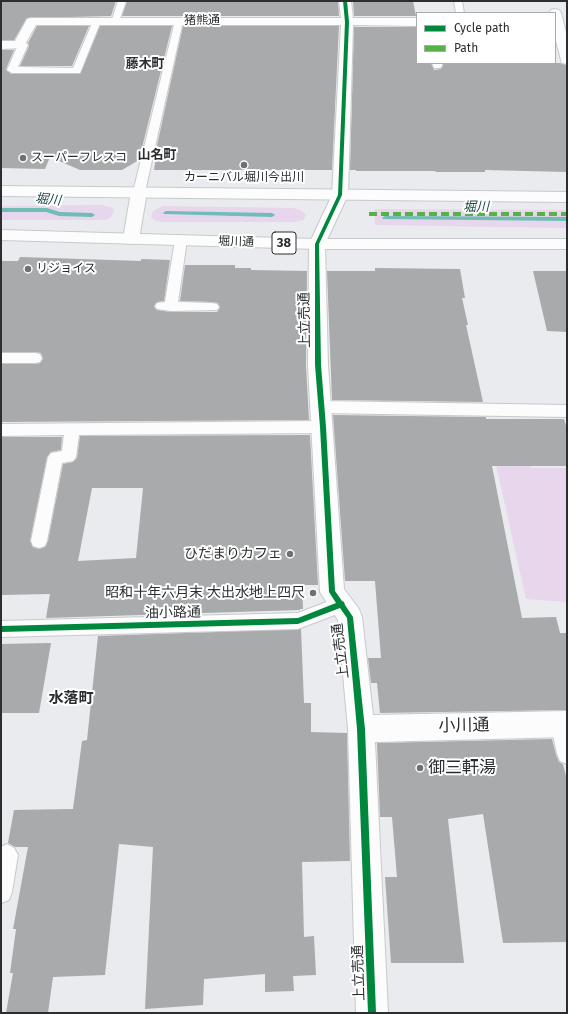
<!DOCTYPE html>
<meta charset="utf-8">
<style>
body{margin:0}
#map{position:relative;width:568px;height:1014px;overflow:hidden;background:#e9ebee;font-family:"Fira Sans",sans-serif}
canvas{display:block}
.frame{position:absolute;inset:0;border:2px solid #2b2d2f;pointer-events:none}
.legend{position:absolute;left:416px;top:12px;width:140px;height:52px;box-sizing:border-box;background:#fff;border:1px solid #aaabac;margin:0;padding:5px 7px;list-style:none;font-size:12px;color:#2b2d2f}
.legend li{display:flex;align-items:center;gap:8px;height:20px}
.legend b{width:20px;border:1px solid #aaabac}
</style>
<div id="map">
<canvas width="568" height="1014"></canvas>
<div class="frame"></div>
<ul class="legend">
<li><b style="height:5px;background:#00873e"></b>Cycle path</li>
<li><b style="height:5px;background:#56b246"></b>Path</li>
</ul>
</div>
<script>
const c = document.querySelector('canvas').getContext('2d');
c.lineJoin = 'round';
function paint(path, color) { c.fillStyle = color; c.fill(path, 'evenodd'); }
const toPath = rows => new Path2D(rows.map(r => 'M' + r).join(''));
function trace(path, color, width, dash) { c.strokeStyle = color; c.lineWidth = width; c.lineCap = dash ? 'butt' : 'round'; c.setLineDash(dash || []); c.stroke(path); }
function write(font, color, halo, rows, align = 'center') {
  c.font = font + ' "Fira Sans","Noto Sans JP",sans-serif'; c.lineWidth = 4; c.setLineDash([]); c.textBaseline = 'middle'; c.strokeStyle = halo; c.fillStyle = color; for (const [text, x, y, turn = 0] of rows) {
    c.save(); c.translate(x, y); c.rotate((+turn || 0) * Math.PI / 180); c.textAlign = isNaN(turn) ? turn : align; if (halo) c.strokeText(text, 0, 0); c.fillText(text, 0, 0); c.restore();
  }
}
paint(toPath([
 [102,205,113,208,114,212,110,218,105,220,1,220,1,206],
 [163,206,293,208,301,210,306,215,303,220,295,222,161,222,154,220,151,217,153,211],
 [374,209,567,210,567,228,375,225],
 [519,419,531,468,567,468,567,602,526,599,486,420]
]), '#e7d6ec');
paint(toPath([
 [1,208,47,208,60,212,92,213,95,215,92,217,59,216,46,212,1,212,1,208],
 [166,211,272,213,275,215,272,217,164,214,163,213,166,211],
 [385,216,567,217,567,221,383,219,382,218,385,216]
]), '#6fbdb6');
paint(toPath([
 [1,1,116,1,111,16,27,18,14,40,1,40],
 [127,1,338,1,339,16,122,16],
 [353,1,413,1,416,16,354,16],
 [37,26,89,26,72,66,20,66,29,46,28,43],
 [100,26,172,26,139,160,122,170,80,170,50,157,45,169,1,168,1,50,14,50,6,69,11,74,80,74],
 [183,26,339,26,332,170,154,170,157,150,156,150],
 [354,27,417,27,417,63,431,63,434,70,441,69,444,63,560,63,567,65,567,172,485,170,485,172,436,172,435,171,356,171,356,170,350,170],
 [20,257,141,261,141,259,170,260,164,301,157,302,154,307,157,310,171,312,217,312,220,308,218,303,212,302,180,301,185,265,235,265,235,268,251,268,251,270,307,271,306,365,309,420,1,422,1,364,35,364,40,363,43,359,41,353,35,352,1,352,1,261,18,261],
 [375,268,460,269,465,298,462,298,468,325,466,325,483,402,332,400,327,271,375,271],
 [533,271,567,271,567,332,547,331],
 [333,415,486,417,486,419,564,419,567,429,567,466,492,466,522,618,556,617,560,633,567,633,567,710,380,713,377,683,371,683,368,658,381,658,375,581,345,581],
 [310,435,318,585,302,585,303,609,300,609,300,610,46,618,50,594,1,595,1,437,62,437,61,450,51,452,47,457,30,541,33,547,39,549,45,547,48,541,63,464,73,462,77,458,80,436],
 [92,488,143,488,136,558,78,561],
 [301,629,304,703,311,703,311,732,347,733,350,861,302,862,304,937,314,936,316,975,293,976,294,991,265,992,265,974,204,979,203,1005,145,1009,153,847,119,844,105,975,53,977,48,1013,6,1013,13,973,10,973,16,929,13,929,28,847,15,847,8,843,14,810,73,809,82,741,87,740,98,636],
 [51,643,39,713,1,713,1,644],
 [552,739,556,755,559,762,563,764,567,780,567,942,503,943,483,814,448,819,464,963,391,963,385,877,397,877,392,817,380,817,377,743]
]), '#a8aaac');
const lane = toPath([
 [118,1,126,1,119,22,115,25,111,22,118,1],
 [454,1,462,1,464,13,456,13,454,1],
 [97,18,101,21,80,73,12,73,7,70,17,47,14,45,19,42,26,43,28,45,18,67,73,68,93,21,97,18],
 [179,18,183,21,145,192,143,194,139,195,135,194,133,192,175,21,179,18],
 [432,63,442,63,442,66,440,68,434,68,432,63],
 [181,236,185,237,187,240,178,302,212,303,217,304,219,307,217,310,171,311,157,309,155,306,157,303,165,302,175,240,177,237,181,236],
 [1,353,35,353,40,354,42,358,40,362,35,363,1,363,1,353],
 [321,401,567,405,567,417,321,413,316,411,314,407,316,403,321,401],
 [323,421,328,423,330,427,328,431,323,433,79,435,76,457,73,461,62,463,47,541,45,546,39,548,33,546,31,541,48,457,51,453,62,451,64,435,1,436,1,424,323,421],
 [342,596,348,598,351,604,348,610,298,629,1,637,1,621,298,613,342,596],
 [561,715,567,718,567,764,560,761,557,754,551,725,554,718,561,715],
 [7,844,14,848,18,855,12,892,9,900,1,903,1,847,7,844]
]);
const street = toPath([
 [339,1,351,1,353,18,417,18,417,26,353,25,348,195,325,244,328,365,344,589,359,609,362,617,373,715,567,711,567,737,375,742,388,1013,356,1013,348,729,338,620,320,592,308,365,309,244,332,195,341,25,36,25,23,48,1,49,1,41,15,41,27,19,31,18,341,18,339,1],
 [555,9,559,10,561,13,567,36,567,64,562,63,561,60,555,37,555,13,549,13,551,10,555,9],
 [139,187,145,189,147,192,139,239,137,243,131,244,125,243,123,239,131,192,133,189,139,187]
]);
const primary = toPath([
 [1,186,567,192,567,202,1,196,1,186],
 [1,230,317,239,567,239,567,249,317,249,1,240,1,230]
]);
trace(lane, '#c7c9cb', 2);
trace(street, '#c7c9cb', 2);
trace(primary, '#c7c9cb', 2);
paint(lane, '#fcfcfc');
paint(street, '#fcfcfc');
paint(primary, '#fcfcfc');
trace(toPath([
 [369,214,567,214]
]), '#56b246', 4, [8, 4]);
paint(toPath([
 [343,1,347,1,349,22,342,195,319,244,321,365,326,427,335,591,342,601,344,602,345,605,353,617,365,729,376,1013,368,1013,357,729,347,618,340,608,298,624,1,632,1,626,298,618,336,603,329,592,320,427,315,365,315,244,338,195,345,22,343,1]
]), '#00873e');
for (const [x, y, r, color] of [
 [23,158,4,"#6e7072"],
 [244,165,4,"#6e7072"],
 [28,269,4,"#6e7072"],
 [290,554,4,"#6e7072"],
 [313,593,4,"#6e7072"],
 [420,768,4,"#6e7072"]
]) { const dot = new Path2D(); dot.arc(x, y, r, 0, 2 * Math.PI); c.fillStyle = color; c.fill(dot); trace(dot, '#fff', 1.5); }
write('12px', '#2b2d2f', '#fff', [
 ["猪熊通",202,21],
 ["堀川通",236,242,2]
]);
write('12px', '#2b2d2f', '#fff', [
 ["スーパーフレスコ",31,158],
 ["カーニバル堀川今出川",244,178,"center"],
 ["リジョイス",36,269]
], 'left');
write('bold 13px', '#2b2d2f', '#fff', [
 ["藤木町",145,64],
 ["山名町",157,155]
]);
write('italic 13px', '#1d4c47', '#fff', [
 ["堀川",48,200,6],
 ["堀川",476,207]
]);
for (const [x, y, w] of [
 [284,243,24]
]) { const box = new Path2D(); box.roundRect(x - w / 2, y - 11, w, 22, 3); c.fillStyle = '#fff'; c.fill(box); trace(box, '#2b2d2f', 1); }
write('bold 13px', '#2b2d2f', null, [
 ["38",284,243]
]);
write('14px', '#2b2d2f', '#fff', [
 ["上立売通",305,320,-91],
 ["油小路通",173,613,-1],
 ["上立売通",341,651,-97],
 ["上立売通",359,973,-92]
]);
write('14px', '#2b2d2f', '#fff', [
 ["ひだまりカフェ",282,554],
 ["昭和十年六月末 大出水地上四尺",305,593]
], 'right');
write('bold 15px', '#2b2d2f', '#fff', [
 ["水落町",71,699]
]);
write('17px', '#2b2d2f', '#fff', [
 ["小川通",464,726,-1]
]);
write('17px', '#2b2d2f', '#fff', [
 ["御三軒湯",428,768]
], 'left');
</script>
